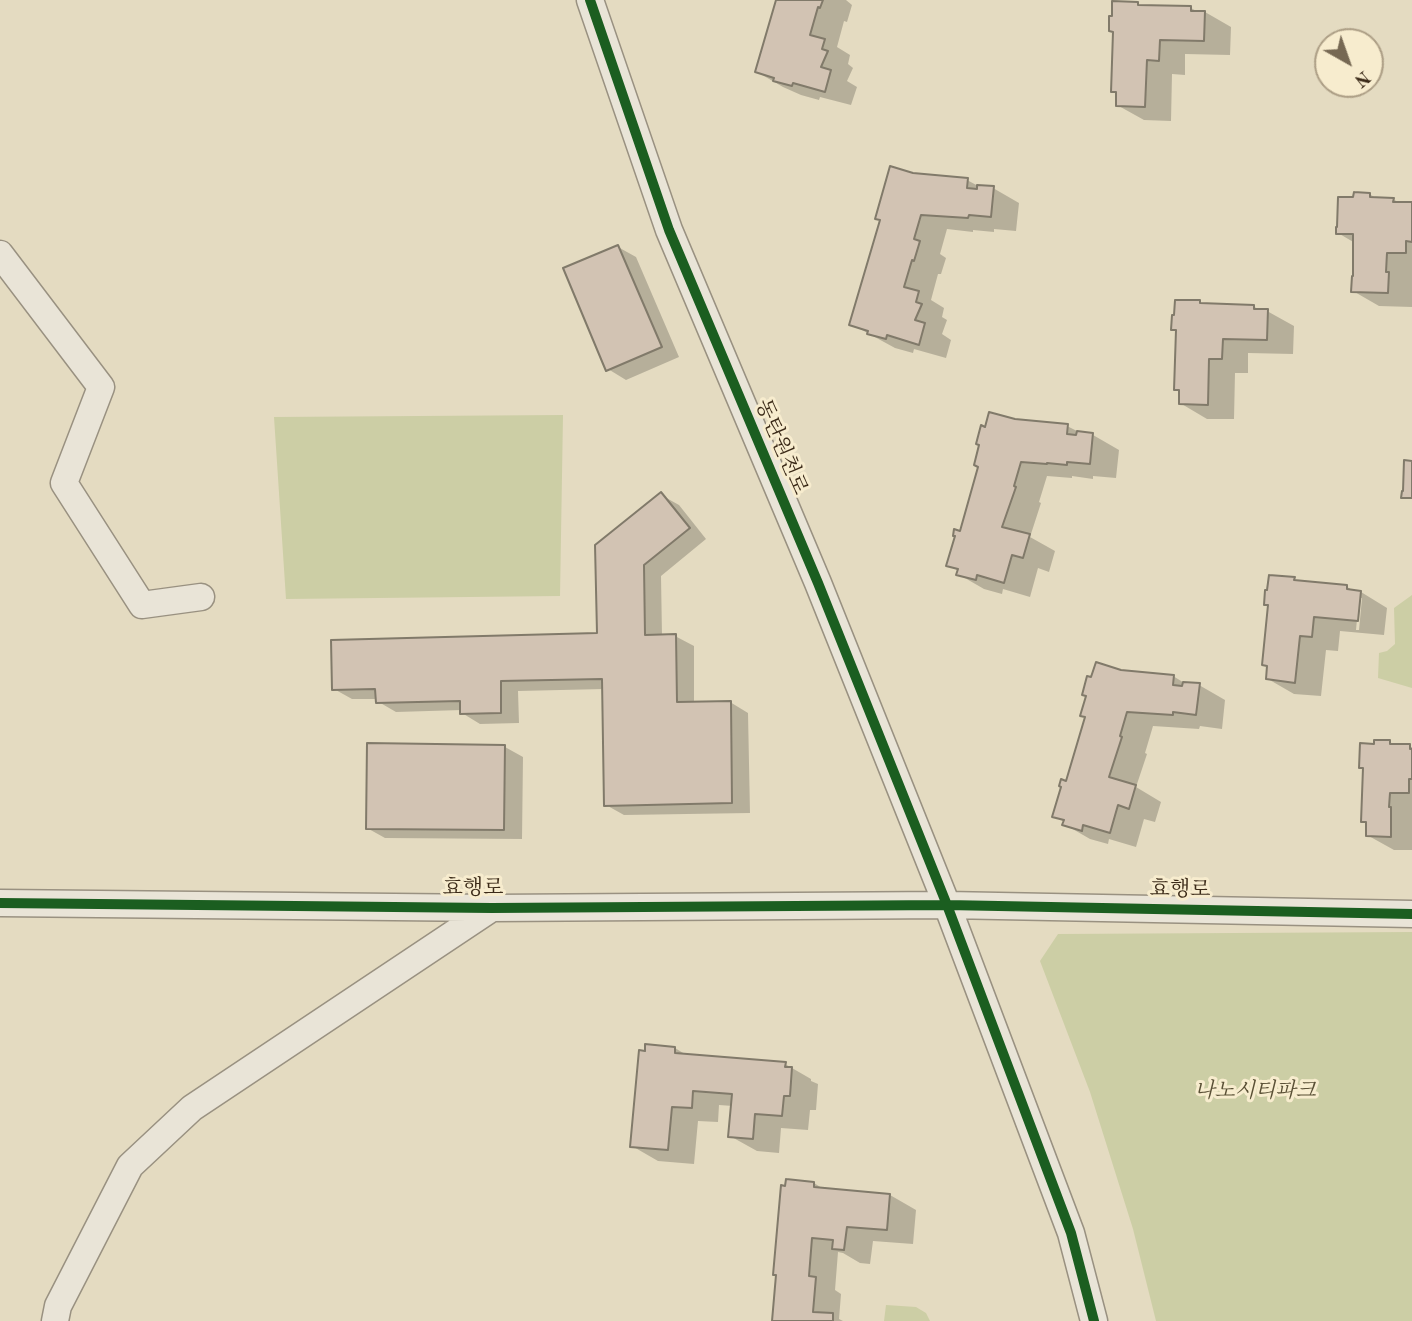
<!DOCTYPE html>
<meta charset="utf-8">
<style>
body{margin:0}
#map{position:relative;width:1412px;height:1321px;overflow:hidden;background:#e4dbc1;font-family:"Old Standard TT",serif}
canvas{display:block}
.north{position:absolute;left:1314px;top:28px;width:70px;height:70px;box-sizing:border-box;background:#f7ecce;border:2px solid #ac9e85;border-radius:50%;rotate:140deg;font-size:19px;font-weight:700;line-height:28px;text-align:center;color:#3b2a18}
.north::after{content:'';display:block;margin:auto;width:24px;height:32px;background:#766853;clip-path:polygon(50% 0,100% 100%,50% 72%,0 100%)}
</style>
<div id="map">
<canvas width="1412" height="1321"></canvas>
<div class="north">N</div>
</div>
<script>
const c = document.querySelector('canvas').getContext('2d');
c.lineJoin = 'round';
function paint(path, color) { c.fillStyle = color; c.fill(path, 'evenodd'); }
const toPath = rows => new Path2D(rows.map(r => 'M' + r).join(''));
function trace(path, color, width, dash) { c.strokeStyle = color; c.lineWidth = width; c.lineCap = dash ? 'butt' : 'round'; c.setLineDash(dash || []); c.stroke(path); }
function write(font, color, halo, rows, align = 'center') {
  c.font = font + ' "Old Standard TT","Noto Serif KR",serif'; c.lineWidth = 6; c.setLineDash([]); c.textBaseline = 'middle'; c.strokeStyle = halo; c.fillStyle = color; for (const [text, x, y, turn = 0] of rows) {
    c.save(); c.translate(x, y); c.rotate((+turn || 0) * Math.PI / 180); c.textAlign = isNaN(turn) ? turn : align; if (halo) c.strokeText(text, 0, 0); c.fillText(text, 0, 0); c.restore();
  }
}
paint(toPath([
 [563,415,560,596,286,599,274,417],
 [1412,595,1412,688,1378,678,1379,653,1387,651,1395,644,1394,608],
 [1412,932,1412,1321,1156,1321,1133,1229,1090,1092,1040,961,1058,934],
 [886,1305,916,1307,926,1313,930,1321,884,1321]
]), '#cccea5');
paint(toPath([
 [778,0,846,0,852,5,847,22,844,21,837,47,850,55,848,64,853,68,847,81,857,87,851,105,820,97,819,100,801,95,783,87,757,72],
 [1137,4,1142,7,1191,8,1198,12,1205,12,1231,27,1230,55,1185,54,1185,75,1172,74,1171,121,1144,120,1117,105,1118,94,1113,91],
 [913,175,967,180,980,187,993,188,1019,203,1016,231,994,229,994,232,973,230,973,232,947,229,940,254,946,258,941,274,938,274,931,300,944,308,942,317,947,320,942,334,951,340,946,358,914,349,913,353,895,348,851,324,881,221,877,218],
 [1369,194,1378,199,1393,199,1401,204,1412,204,1412,307,1379,306,1353,291,1355,243,1338,233,1355,199],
 [618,247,636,257,679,357,626,380,608,369],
 [1200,302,1205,305,1253,306,1261,311,1267,311,1294,326,1293,354,1248,353,1248,373,1235,373,1234,419,1207,419,1180,403,1181,392,1176,389,1178,332,1173,329],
 [1015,421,1067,426,1081,433,1093,435,1119,450,1116,478,1093,476,1093,479,1072,476,1072,478,1047,476,1039,502,1041,503,1030,537,1055,551,1049,572,1038,568,1030,597,1003,589,1002,594,984,589,958,574,959,571,948,565,961,533],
 [661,495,679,505,706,539,661,576,662,636,675,636,694,646,694,703,730,702,748,713,750,813,624,815,606,805,604,689,518,691,519,723,480,724,462,713,462,710,396,712,377,701,377,699,352,699,334,689,599,635],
 [1294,579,1300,582,1347,587,1356,592,1361,592,1387,608,1384,635,1340,631,1338,651,1326,650,1321,696,1294,694,1268,679,1270,606,1266,604],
 [1359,598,1362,598,1359,630,1356,630],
 [1121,671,1173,676,1186,684,1199,685,1225,700,1222,729,1200,726,1199,729,1153,726,1145,753,1147,754,1136,787,1161,802,1155,822,1144,819,1136,847,1109,839,1108,844,1090,839,1064,824,1065,822,1054,816,1067,783],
 [1390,742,1396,746,1412,747,1412,850,1394,850,1367,835,1368,823,1363,821,1365,769,1361,767,1376,745],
 [505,747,523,757,522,839,385,838,367,828],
 [675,1048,688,1056,785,1064,811,1079,811,1081,818,1084,816,1110,810,1110,808,1130,781,1128,779,1153,757,1151,730,1136,733,1106,719,1105,718,1122,698,1121,694,1164,658,1161,632,1146],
 [814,1183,825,1190,890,1195,916,1210,913,1244,873,1241,870,1264,860,1263,843,1253,838,1252,835,1290,841,1294,839,1319,843,1321,773,1321]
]), '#0003');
const building = toPath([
 [776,0,823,0,820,8,818,7,810,35,825,39,822,49,828,51,821,67,831,70,825,92,793,83,792,86,773,81,774,78,755,72,776,0],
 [1112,1,1138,2,1138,5,1191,6,1191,11,1205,11,1204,41,1160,40,1159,61,1147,60,1145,107,1116,106,1116,92,1111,92,1113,32,1109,31,1109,16,1112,16,1112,1],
 [890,166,913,173,968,178,967,188,977,189,977,185,994,186,991,217,969,215,968,218,921,215,914,239,920,241,914,261,912,260,904,287,919,291,916,302,922,304,915,320,925,323,919,345,887,335,886,339,867,334,868,331,849,325,880,220,875,219,890,166],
 [1354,192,1370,193,1370,197,1394,198,1393,202,1412,202,1412,242,1406,241,1406,253,1387,253,1386,272,1389,272,1388,293,1351,292,1352,276,1353,276,1353,234,1336,234,1336,227,1337,227,1338,197,1353,197,1354,192],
 [618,245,662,347,606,371,563,268,618,245],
 [1175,300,1200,300,1200,303,1254,305,1254,309,1268,309,1267,340,1223,339,1222,359,1209,359,1208,405,1179,404,1179,390,1174,390,1176,330,1171,330,1172,315,1174,315,1175,300],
 [989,412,1015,419,1068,424,1067,434,1076,435,1077,431,1093,433,1090,464,1067,462,1067,465,1047,463,1047,464,1021,462,1014,486,1016,487,1002,527,1030,534,1023,558,1012,555,1004,583,977,575,976,580,956,575,958,569,946,566,955,536,953,536,954,529,960,531,978,467,974,465,979,445,976,444,981,425,985,427,989,412],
 [1404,460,1412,461,1412,498,1401,498,1402,491,1403,491,1404,460],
 [661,492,690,528,644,565,645,635,676,634,677,702,731,701,732,803,604,806,602,679,501,681,501,713,460,714,460,701,376,703,375,689,332,690,331,640,597,633,595,545,661,492],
 [1269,575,1295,577,1294,580,1347,585,1347,589,1361,591,1358,621,1314,617,1312,637,1300,636,1295,683,1266,679,1267,666,1262,665,1268,605,1264,605,1265,590,1267,590,1269,575],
 [1096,662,1121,670,1174,675,1173,685,1182,686,1183,682,1200,683,1196,715,1173,712,1173,715,1127,712,1120,736,1122,737,1109,777,1136,785,1129,809,1118,805,1110,833,1083,825,1082,831,1062,825,1064,820,1052,817,1061,787,1059,786,1061,779,1066,781,1085,717,1080,716,1086,696,1082,695,1087,676,1091,677,1096,662],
 [1374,740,1390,740,1390,744,1410,744,1410,749,1412,749,1412,779,1409,779,1409,793,1390,793,1389,807,1391,807,1391,837,1366,836,1366,822,1361,822,1363,768,1359,768,1360,743,1374,744,1374,740],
 [367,743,505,745,504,830,366,829,367,743],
 [645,1044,675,1047,675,1053,786,1062,785,1067,792,1067,790,1096,784,1096,782,1116,755,1114,753,1139,728,1137,732,1094,693,1091,692,1108,672,1107,668,1150,630,1147,639,1050,645,1051,645,1044],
 [786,1179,814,1182,814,1187,890,1194,887,1230,847,1227,844,1250,832,1249,833,1240,812,1238,809,1276,816,1277,813,1312,833,1313,833,1321,772,1321,776,1275,773,1275,781,1185,785,1186,786,1179]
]);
paint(building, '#d2c3b3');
trace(building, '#817a6a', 2);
const minor = toPath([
 [590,0,669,230,818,583,947,905,1071,1233,1094,1321],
 [0,254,101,387,64,483,142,605,201,597],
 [0,903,492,908,947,905,1412,914],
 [55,1321,58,1306,130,1166,192,1108,492,908]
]);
trace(minor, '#999181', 29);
trace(minor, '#e9e4d7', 26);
trace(toPath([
 [590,0,669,230,818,583,947,905,1071,1233,1094,1321],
 [0,903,492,908,947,905,1412,914]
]), '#1b5e20', 10);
write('21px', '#3b2a18', '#f7ecce', [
 ["동탄원천로",781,447,67],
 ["효행로",473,888],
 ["효행로",1180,890,1]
]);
write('italic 21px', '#5a5036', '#f7ecce', [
 ["나노시티파크",1255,1091]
]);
</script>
